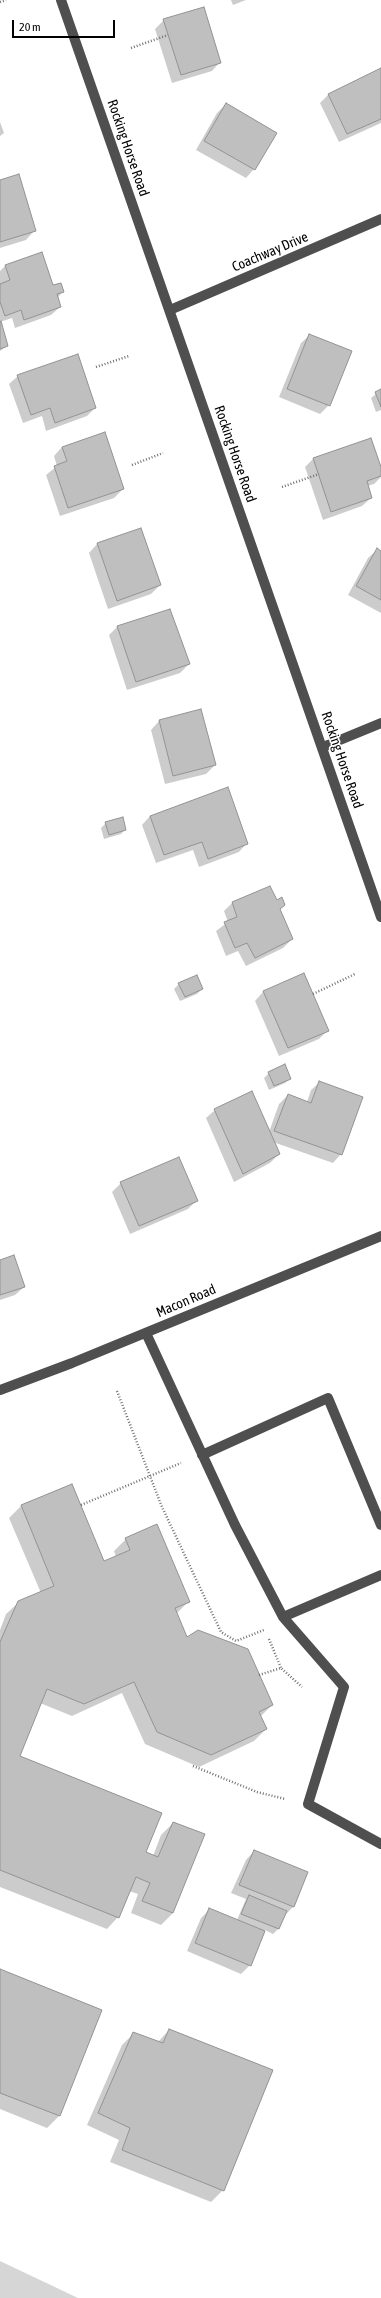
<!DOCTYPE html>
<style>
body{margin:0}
#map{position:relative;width:381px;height:2298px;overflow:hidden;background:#fff;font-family:"Asap Condensed",sans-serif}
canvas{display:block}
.scale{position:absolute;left:12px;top:20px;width:103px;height:18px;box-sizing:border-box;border:2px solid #000;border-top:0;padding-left:5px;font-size:12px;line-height:14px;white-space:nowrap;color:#000;-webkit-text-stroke:3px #fff;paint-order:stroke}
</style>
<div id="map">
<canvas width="381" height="2298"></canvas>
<div class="scale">20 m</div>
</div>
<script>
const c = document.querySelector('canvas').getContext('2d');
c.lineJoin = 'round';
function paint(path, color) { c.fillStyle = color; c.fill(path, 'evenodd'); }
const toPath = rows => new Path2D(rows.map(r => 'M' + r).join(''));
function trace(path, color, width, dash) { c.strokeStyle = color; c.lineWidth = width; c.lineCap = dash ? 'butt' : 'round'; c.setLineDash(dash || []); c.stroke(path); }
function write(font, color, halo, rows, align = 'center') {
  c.font = font + ' "Asap Condensed",sans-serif'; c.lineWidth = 3; c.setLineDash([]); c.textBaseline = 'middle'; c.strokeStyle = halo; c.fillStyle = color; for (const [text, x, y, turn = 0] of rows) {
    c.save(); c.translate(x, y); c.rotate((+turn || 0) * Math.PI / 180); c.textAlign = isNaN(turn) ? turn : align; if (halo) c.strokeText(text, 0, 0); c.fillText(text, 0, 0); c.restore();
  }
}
paint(toPath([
 [0,2261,78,2298,0,2298]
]), '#d6d6d6');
paint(toPath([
 [231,0,246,0,233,5],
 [164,20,220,62,212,71,172,83,155,29],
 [381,70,381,123,339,142,320,103,329,94],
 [226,104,254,169,246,178,196,150,217,113],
 [0,122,4,133,0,136],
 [0,181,34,231,26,240,0,248],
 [5,266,63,292,57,298,60,307,51,315,15,328,12,318,0,322,0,271],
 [0,322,7,346,0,351],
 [310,335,329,405,320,414,279,397,301,343],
 [18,376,95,408,87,416,46,431,42,416,23,423,9,384],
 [381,390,381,410,376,412,371,398],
 [62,447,123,489,114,498,60,516,46,475,57,466,54,456],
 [314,458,381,470,381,477,374,484,367,486,371,498,362,506,323,520,305,467],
 [141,529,160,585,151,594,108,609,89,553,97,544],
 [377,550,381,552,381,613,348,595,368,558],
 [118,626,189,664,180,673,127,690,109,635],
 [159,721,215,765,206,774,165,784,151,730],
 [150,816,247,843,239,852,199,867,193,850,156,863,142,825],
 [106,823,125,830,121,834,104,839,101,828],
 [276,901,284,905,279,910,292,939,283,948,246,966,238,951,226,956,216,931,228,922,224,911,233,902],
 [304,974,328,1030,319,1039,279,1056,255,1001,263,992],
 [179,984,202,989,197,994,180,1001,174,989],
 [269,1073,290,1079,285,1083,269,1090,264,1078],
 [320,1082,341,1154,333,1163,273,1142,279,1154,270,1163,234,1182,206,1118,215,1110,269,1132,279,1104,288,1095,307,1102,311,1090],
 [121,1183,196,1201,188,1209,130,1234,112,1192],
 [0,1261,24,1287,15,1295,0,1300],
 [71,1485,103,1562,116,1557,114,1551,126,1539,188,1602,176,1614,187,1638,272,1705,260,1717,266,1729,254,1741,199,1767,145,1744,122,1693,72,1716,40,1703,19,1757,145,1852,153,1856,161,1835,173,1823,173,1913,161,1925,131,1913,138,1894,129,1891,118,1917,107,1929,0,1887,0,1630,6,1614,19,1602,41,1593,9,1518,21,1506],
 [254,1851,307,1873,293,1907,284,1916,278,1929,273,1934,265,1930,250,1965,241,1974,187,1951,201,1918,210,1909,237,1920,246,1899,231,1893,246,1860],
 [0,1970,59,2116,47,2128,0,2109],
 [169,2030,223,2190,211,2202,110,2162,119,2140,87,2125,122,2045,134,2033,158,2042]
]), '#0003');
const building = toPath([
 [204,7,221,63,181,75,163,19,204,7],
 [381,68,381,119,347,134,328,94,381,68],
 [226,103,277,133,255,170,204,141,226,103],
 [19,174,36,231,0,242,0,180,19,174],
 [42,252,53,285,61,283,64,292,57,294,61,307,24,320,21,310,5,316,0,302,0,284,10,280,5,265,42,252],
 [1,321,8,346,0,349,0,322,1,321],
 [309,334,352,351,330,406,287,389,309,334],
 [78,354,96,408,55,423,50,408,31,415,17,375,78,354],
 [381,389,381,407,375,392,381,389],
 [105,432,124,489,68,508,54,466,67,461,62,447,105,432],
 [371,438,381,467,381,476,367,481,372,498,331,512,313,458,371,438],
 [141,528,161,585,117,601,97,543,141,528],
 [377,548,381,551,381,600,356,586,377,548],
 [170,609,190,664,136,682,117,626,170,609],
 [201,709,216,765,173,776,159,720,201,709],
 [228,787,248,844,208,859,202,842,164,855,150,816,228,787],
 [123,817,126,830,109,835,105,822,123,817],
 [270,886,277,900,282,897,285,905,280,909,293,939,255,958,247,943,235,948,224,922,237,917,232,902,270,886],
 [304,973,329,1031,288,1048,263,991,304,973],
 [197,975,203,989,185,997,178,983,197,975],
 [285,1064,291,1079,274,1086,268,1072,285,1064],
 [319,1081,363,1097,342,1155,274,1131,288,1094,311,1103,319,1081],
 [252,1091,280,1154,243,1174,214,1109,252,1091],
 [179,1157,198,1201,139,1226,120,1182,179,1157],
 [14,1255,25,1287,0,1295,0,1260,14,1255],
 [72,1484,104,1561,130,1550,125,1538,157,1524,190,1602,175,1608,187,1637,198,1630,248,1649,273,1705,259,1712,267,1729,211,1755,157,1732,134,1682,84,1704,47,1689,20,1756,162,1813,146,1852,158,1857,173,1822,205,1834,173,1913,142,1901,150,1883,136,1877,119,1918,0,1870,0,1642,18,1601,54,1586,21,1505,72,1484],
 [254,1850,308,1872,294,1907,239,1885,254,1850],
 [249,1895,287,1911,279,1929,241,1914,249,1895],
 [209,1908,265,1931,251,1966,195,1943,209,1908],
 [0,1969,102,2010,60,2116,0,2093,0,1969],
 [169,2029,273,2070,224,2191,122,2150,130,2128,98,2113,133,2032,163,2043,169,2029]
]);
paint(building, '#bfbfbf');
trace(building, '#939393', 1);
trace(toPath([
 [0,2,6,0],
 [131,48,168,35],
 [96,367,129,356],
 [132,465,163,453],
 [282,487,319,474],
 [313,994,355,974],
 [117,1391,162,1507,221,1632,236,1641,264,1630],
 [81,1505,181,1463],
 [269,1639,281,1668],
 [259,1675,281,1668,302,1687],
 [193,1766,257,1792,285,1799]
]), '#717171', 2.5, [1, 2]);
trace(toPath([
 [61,0,381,917],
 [170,310,381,219],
 [323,747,381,723],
 [146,1333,235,1525,283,1617,344,1687,308,1804,381,1844],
 [0,1390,72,1363,381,1236],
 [202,1455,328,1398,381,1525],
 [283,1617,381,1575]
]), '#4f4f4f', 10);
write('14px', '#000', '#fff', [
 ["Rocking Horse Road",128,148,71],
 ["Coachway Drive",270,252,-23],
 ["Rocking Horse Road",235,454,71],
 ["Rocking Horse Road",342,760,71],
 ["Macon Road",186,1301,-23]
]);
</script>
